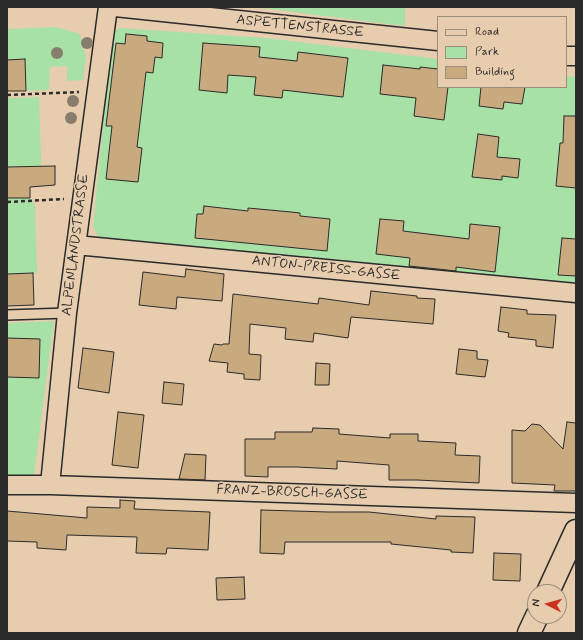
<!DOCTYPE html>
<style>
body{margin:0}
#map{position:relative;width:583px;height:640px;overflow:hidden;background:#e7ccae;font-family:Mynerve,sans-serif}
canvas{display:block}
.frame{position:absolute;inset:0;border:8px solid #2b2b2b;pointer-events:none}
.legend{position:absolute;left:437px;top:16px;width:130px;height:72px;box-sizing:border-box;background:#e7ccae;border:1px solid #9c8c7a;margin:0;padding:5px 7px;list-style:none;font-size:12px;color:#2b2b2b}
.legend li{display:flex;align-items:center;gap:8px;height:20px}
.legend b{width:20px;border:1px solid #9c8c7a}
.north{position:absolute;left:527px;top:584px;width:40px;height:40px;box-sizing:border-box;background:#e7ccae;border:1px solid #9c8c7a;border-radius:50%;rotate:276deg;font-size:11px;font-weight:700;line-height:16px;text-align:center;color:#2b2b2b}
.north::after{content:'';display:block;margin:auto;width:14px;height:18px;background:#c8321e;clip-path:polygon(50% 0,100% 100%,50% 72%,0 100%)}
</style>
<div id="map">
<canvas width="583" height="640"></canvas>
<div class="frame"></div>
<ul class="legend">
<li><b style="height:5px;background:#e7ccae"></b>Road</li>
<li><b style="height:11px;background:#a8e1a5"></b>Park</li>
<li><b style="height:11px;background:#c9aa7f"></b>Building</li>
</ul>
<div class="north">N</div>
</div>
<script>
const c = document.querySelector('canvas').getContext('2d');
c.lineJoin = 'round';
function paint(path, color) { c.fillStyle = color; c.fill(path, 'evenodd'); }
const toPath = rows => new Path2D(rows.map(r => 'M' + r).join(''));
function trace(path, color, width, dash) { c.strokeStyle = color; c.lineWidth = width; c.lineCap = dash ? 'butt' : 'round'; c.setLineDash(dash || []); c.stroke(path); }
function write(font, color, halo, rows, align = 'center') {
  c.font = font + ' Mynerve,sans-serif'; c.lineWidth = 3; c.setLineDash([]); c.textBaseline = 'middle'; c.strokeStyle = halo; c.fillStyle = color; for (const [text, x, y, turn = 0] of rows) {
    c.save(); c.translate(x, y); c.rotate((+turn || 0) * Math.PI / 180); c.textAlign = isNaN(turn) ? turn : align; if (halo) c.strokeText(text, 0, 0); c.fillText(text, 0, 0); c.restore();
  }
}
paint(toPath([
 [252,7,405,7,405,26],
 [56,27,80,34,86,57,83,80,67,81,67,66,50,67,49,90,26,91,25,59,7,60,7,29],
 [120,28,266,38,438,59,438,87,566,87,566,76,576,77,576,285,101,239,93,228,112,33],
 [39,97,42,186,30,186,7,167,7,98],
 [7,198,30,198,35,205,37,273,7,274],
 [54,321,34,475,7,475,7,323]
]), '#a8e1a5');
const building = toPath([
 [126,34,147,36,147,41,163,43,162,58,155,57,153,73,146,72,137,147,142,148,138,182,106,179,112,126,106,126,116,43,125,44,126,34],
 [203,43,260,47,259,57,297,61,298,52,348,58,343,97,283,90,282,98,254,95,256,77,228,75,227,93,199,90,203,43],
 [25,59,26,91,7,91,7,60,25,59],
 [383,65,420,69,420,67,438,69,438,87,448,87,444,120,414,116,416,98,380,94,383,65],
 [481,87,525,87,522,104,504,102,503,109,479,106,481,87],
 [564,116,576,116,576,188,556,186,560,143,563,143,564,116],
 [478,134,499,137,497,157,520,159,518,178,502,176,502,180,472,177,478,134],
 [55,166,55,185,30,187,30,198,7,198,7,167,55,166],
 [204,206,248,211,248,208,291,212,300,213,300,216,330,219,327,251,195,238,197,214,203,214,204,206],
 [380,219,404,221,403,231,469,239,470,224,500,227,495,272,456,267,456,271,409,266,410,258,376,254,380,219],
 [562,238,576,239,576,276,558,275,562,238],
 [186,269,224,274,222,301,177,297,176,309,139,305,143,272,185,277,186,269],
 [33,273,34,305,7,306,7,274,33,273],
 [371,291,417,296,417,298,435,299,433,324,351,317,348,338,314,333,313,342,285,339,286,328,250,324,249,354,261,355,260,380,244,379,244,374,227,372,228,363,209,361,214,344,222,345,223,344,229,344,233,294,318,304,319,298,369,305,371,291],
 [501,307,527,310,527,314,556,315,553,348,536,346,536,340,508,337,509,333,498,331,501,307],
 [7,338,40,339,39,378,7,377,7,338],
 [83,348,114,352,109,393,78,388,83,348],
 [459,349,477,351,477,359,488,360,485,377,456,374,459,349],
 [316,363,330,364,329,385,315,385,316,363],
 [164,382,184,384,182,405,162,403,164,382],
 [118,412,144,415,138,468,112,465,118,412],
 [567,422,576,423,576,491,554,491,555,485,512,483,512,430,525,431,532,424,540,425,563,449,567,422],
 [313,428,339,429,339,434,390,438,390,434,418,434,418,441,456,443,455,455,480,456,479,483,417,480,389,480,389,465,337,461,337,469,297,467,268,467,268,477,245,476,245,439,275,439,275,432,312,432,313,428],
 [185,454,206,455,205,480,179,479,185,454],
 [120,500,135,501,134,509,210,512,208,550,167,548,166,554,136,553,137,537,67,535,66,550,37,548,37,542,7,541,7,511,87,518,87,507,120,508,120,500],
 [261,510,328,512,369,512,436,519,436,516,475,517,473,553,451,552,451,550,391,544,391,542,285,542,284,554,260,553,261,510],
 [494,553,521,554,520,581,493,580,494,553],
 [244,577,245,599,217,600,216,578,244,577]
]);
paint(building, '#c9aa7f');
trace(building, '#2b2b2b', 1);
const lane = toPath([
 [7,315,67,313]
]);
const street = toPath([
 [115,7,438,41],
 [566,56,576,56],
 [76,245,576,293],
 [7,485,50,485,576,503],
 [50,485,67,313,108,7]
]);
const secondary = toPath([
 [548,592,576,531],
 [529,633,537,616]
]);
trace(lane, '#2b2b2b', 12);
trace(street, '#2b2b2b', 21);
trace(secondary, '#2b2b2b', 25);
trace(toPath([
 [7,95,79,92],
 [7,202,64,199]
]), '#2b2b2b', 2.5, [4, 3]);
trace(lane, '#e7ccae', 9);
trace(street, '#e7ccae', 18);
trace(secondary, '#e7ccae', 22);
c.fillStyle = '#877d6d';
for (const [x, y] of [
 [87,43],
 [57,53],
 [73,101],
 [71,118]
]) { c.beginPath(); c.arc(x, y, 6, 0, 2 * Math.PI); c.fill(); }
write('14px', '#2b2b2b', '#e7ccae', [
 ["ASPETTENSTRASSE",300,27,6],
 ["ALPENLANDSTRASSE",76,245,-83],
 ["ANTON-PREISS-GASSE",326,269,6],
 ["FRANZ-BROSCH-GASSE",292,493,2]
]);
</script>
